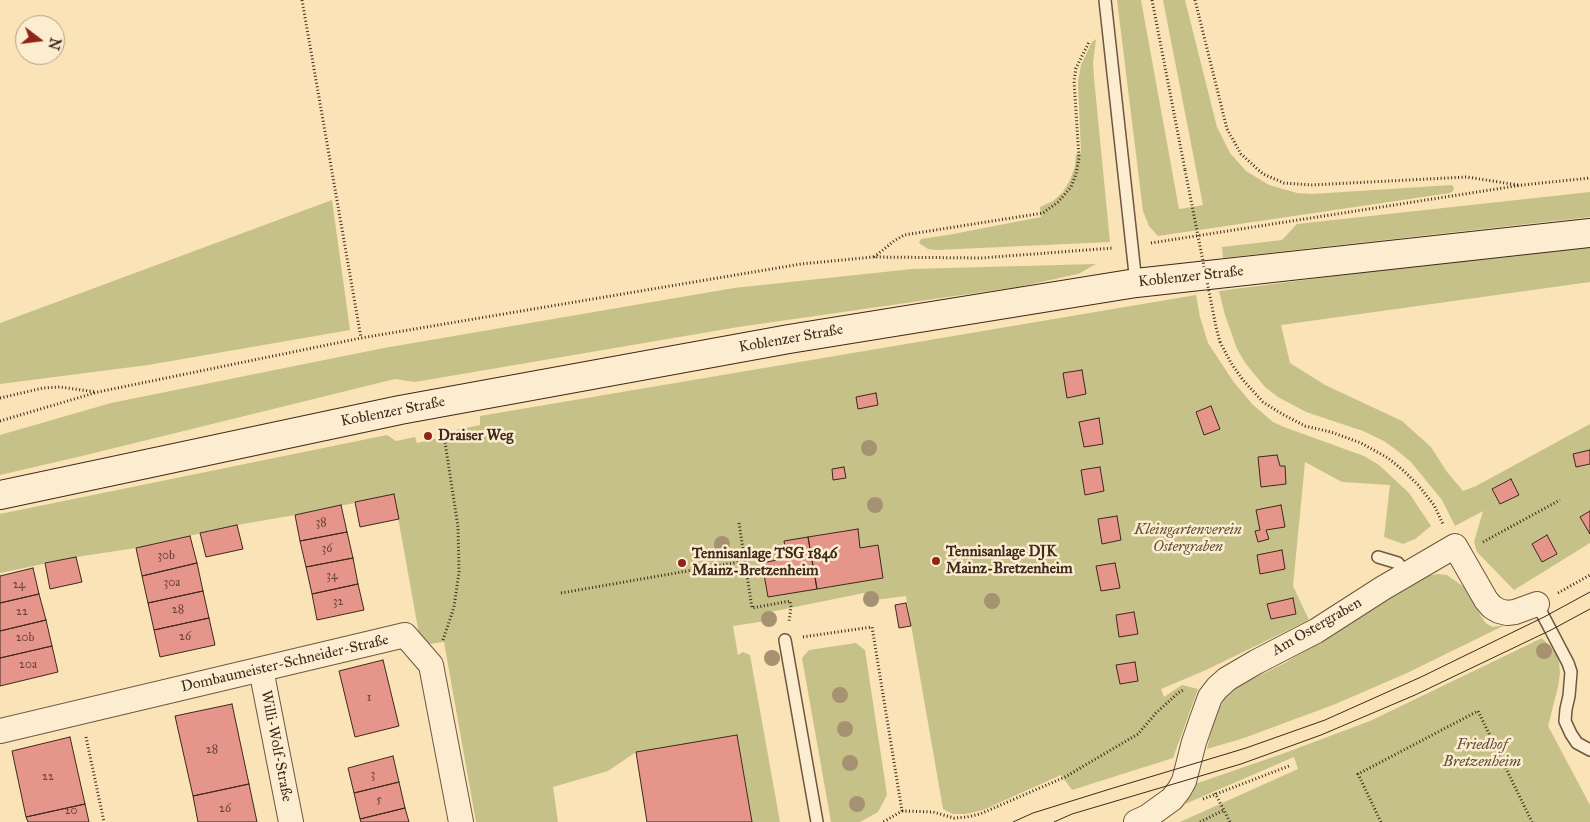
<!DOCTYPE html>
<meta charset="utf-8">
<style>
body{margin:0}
#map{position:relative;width:1590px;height:822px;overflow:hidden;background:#fae3b6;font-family:"IM FELL Great Primer",serif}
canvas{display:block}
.north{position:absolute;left:15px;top:15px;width:50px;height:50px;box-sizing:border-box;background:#fcedd0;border:1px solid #b09e88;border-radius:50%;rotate:105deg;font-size:14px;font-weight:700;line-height:20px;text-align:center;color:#3f281c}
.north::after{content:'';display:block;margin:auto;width:18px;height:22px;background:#8f2418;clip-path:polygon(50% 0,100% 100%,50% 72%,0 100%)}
</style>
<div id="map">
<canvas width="1590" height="822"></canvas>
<div class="north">N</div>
</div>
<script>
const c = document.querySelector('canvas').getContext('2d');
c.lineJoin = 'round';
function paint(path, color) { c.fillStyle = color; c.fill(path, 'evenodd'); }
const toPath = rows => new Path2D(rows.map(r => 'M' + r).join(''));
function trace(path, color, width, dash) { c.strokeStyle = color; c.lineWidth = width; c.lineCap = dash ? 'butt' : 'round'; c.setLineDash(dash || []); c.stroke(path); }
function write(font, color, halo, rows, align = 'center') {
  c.font = font + ' "IM FELL Great Primer",serif'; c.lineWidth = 5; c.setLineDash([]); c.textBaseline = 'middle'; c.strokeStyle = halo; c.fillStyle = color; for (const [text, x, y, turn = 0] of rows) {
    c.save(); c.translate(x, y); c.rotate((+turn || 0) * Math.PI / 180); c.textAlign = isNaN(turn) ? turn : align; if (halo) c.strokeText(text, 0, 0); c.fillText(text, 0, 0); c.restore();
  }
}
paint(toPath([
 [1117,0,1141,0,1179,209,1203,205,1163,0,1185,0,1217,127,1230,153,1246,171,1269,185,1297,193,1312,194,1452,185,1454,188,1453,191,1450,193,1158,236,1149,226,1143,211],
 [1096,39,1093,63,1094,78,1110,242,936,250,928,249,919,243,921,239,948,235,1041,217,1040,207,1053,201,1063,192,1070,180,1075,166,1076,154,1081,153,1078,82,1081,65,1092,42],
 [1590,192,1590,217,1223,258,1222,247,1282,240,1297,224],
 [332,200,350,330,148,365,0,384,0,323],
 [1590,243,1590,282,1281,325,1290,363,1325,385,1402,421,1431,447,1447,472,1463,491,1476,486,1590,424,1590,543,1514,590,1477,552,1474,542,1483,511,1455,526,1442,500,1411,462,1399,452,1384,441,1363,431,1306,412,1278,397,1265,387,1246,364,1237,349,1225,315,1219,291],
 [1096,264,1078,274,1018,287,738,327,415,382,395,379,86,455,0,475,0,435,111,403,384,348,734,288,912,269],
 [1196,295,1200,317,1208,343,1233,381,1252,404,1273,422,1284,427,1364,456,1379,465,1409,493,1431,526,1415,539,1403,544,1384,537,1390,485,1342,482,1305,462,1293,586,1309,620,1206,670,1161,689,1164,697,1182,685,1198,689,1173,758,1072,790,1061,775,983,810,966,814,953,814,943,809,906,596,875,600,864,593,765,613,766,621,733,626,738,655,743,652,750,655,780,822,752,822,737,735,636,752,608,771,553,787,558,822,476,822,444,642,421,645,394,495,295,515,237,525,136,548,76,557,0,573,0,514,387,435,396,441,415,437,417,443,453,435,456,430,480,425,480,416],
 [1438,574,1447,575,1464,587,1484,621,1487,624,1493,627,1505,625,1407,673,1333,705,1244,738,1207,749,1211,732,1217,713,1225,698,1238,686,1285,663,1426,576],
 [1542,638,1556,653,1559,661,1560,673,1558,687,1548,726,1590,805,1590,822,1180,822,1298,769,1294,757,1185,804,1193,792,1195,784,1282,754,1370,721],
 [856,643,865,650,887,795,878,812,860,822,831,822,802,658,809,650]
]), '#c6c188');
const building = toPath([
 [1082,370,1086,394,1067,398,1063,373,1082,370],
 [876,393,878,405,858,409,856,397,876,393],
 [1211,406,1220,429,1204,435,1196,412,1211,406],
 [1099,418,1103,444,1084,447,1079,422,1099,418],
 [1590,450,1590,464,1576,467,1573,454,1590,450],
 [1277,455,1280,466,1285,466,1286,484,1261,487,1258,457,1277,455],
 [844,467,846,478,833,480,832,469,844,467],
 [1100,467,1104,491,1085,495,1081,470,1100,467],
 [1511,479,1519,495,1500,504,1492,489,1511,479],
 [394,494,399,519,360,527,355,502,394,494],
 [341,505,347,532,300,541,295,515,341,505],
 [1281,505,1285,527,1266,530,1269,539,1258,542,1255,531,1260,530,1256,510,1281,505],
 [1590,511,1590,534,1580,517,1590,511],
 [1117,516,1121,540,1102,544,1098,519,1117,516],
 [237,525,243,549,206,557,200,533,237,525],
 [858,529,860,548,878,545,883,578,817,589,808,537,858,529],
 [347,532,353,558,306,567,300,541,347,532],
 [1547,535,1557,554,1542,562,1532,544,1547,535],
 [190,536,197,563,142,576,136,548,190,536],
 [808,537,817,589,768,597,762,563,787,558,784,541,808,537],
 [1282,550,1285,569,1260,574,1257,555,1282,550],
 [76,557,82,582,50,589,45,563,76,557],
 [353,558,358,584,312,594,306,567,353,558],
 [197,563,203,591,148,603,142,576,197,563],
 [1115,563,1120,588,1101,591,1096,566,1115,563],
 [33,568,39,594,0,603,0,576,33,568],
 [358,584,364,610,317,620,312,594,358,584],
 [203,591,209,618,154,630,148,603,203,591],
 [39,594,46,620,0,631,0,603,39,594],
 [1293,598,1296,614,1271,619,1267,604,1293,598],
 [906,603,911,626,899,628,895,605,906,603],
 [1134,612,1138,634,1119,637,1116,615,1134,612],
 [209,618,215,645,160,657,154,630,209,618],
 [46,620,52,646,0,658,0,631,46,620],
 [52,646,58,672,0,686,0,658,52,646],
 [383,660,399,726,355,737,339,671,383,660],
 [1135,662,1138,681,1120,684,1116,665,1135,662],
 [232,704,249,784,193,796,175,716,232,704],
 [737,735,752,822,647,822,636,752,737,735],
 [70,737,85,804,26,817,12,751,70,737],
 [393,756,399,782,354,793,348,768,393,756],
 [399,782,405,808,360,819,354,793,399,782],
 [249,784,257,822,198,822,193,796,249,784],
 [85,804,89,822,28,822,26,817,85,804],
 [405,808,409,822,361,822,360,819,405,808]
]);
paint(building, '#e6958b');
trace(building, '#3f281c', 1);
const lane = toPath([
 [1105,0,1136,283],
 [1378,557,1398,563,1405,575],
 [1537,604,1568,663,1571,672,1569,696,1566,709,1565,721,1571,734,1577,743,1590,750],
 [785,640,817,822]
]);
const street = toPath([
 [261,669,291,822],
 [0,731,405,635,431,665,461,822],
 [1136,822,1147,817,1172,799,1179,790,1184,781,1194,742,1202,719,1210,697,1217,688,1227,679,1256,662,1316,631,1383,588,1455,546,1486,600,1492,607,1499,611,1507,613,1515,612,1537,604]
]);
const secondary = toPath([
 [0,495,400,410,789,339,1136,283,1590,233]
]);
trace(lane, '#6e5742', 14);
trace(street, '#6e5742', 26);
trace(secondary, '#3f281c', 30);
trace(toPath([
 [302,0,361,338],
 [1152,0,1185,170],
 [1195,0,1227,129,1241,154,1263,174,1284,183,1311,185,1467,177,1518,185],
 [1151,243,1522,185,1590,178],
 [874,257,894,241,904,235,1043,213,1058,202,1071,187,1076,174,1079,158,1074,81,1076,68,1089,42],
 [1220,342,1231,363,1243,380,1263,402,1282,414,1305,426,1331,432,1361,443,1388,458,1404,471,1418,485,1434,505,1443,524],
 [0,398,43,388,60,387,96,392],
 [0,421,98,392,361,338,801,264,873,257,981,258,1113,248],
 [739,523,752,608,790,601,791,607,789,622],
 [1483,542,1560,500],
 [561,593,745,561],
 [1558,593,1590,575],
 [803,637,872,627,902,811,883,822],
 [443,640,454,607,459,572,458,527,443,429],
 [86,737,104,822],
 [1215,793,1230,822],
 [1203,799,1289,766],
 [902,811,933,812,954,818,967,817,980,814,1065,777,1138,734,1156,713,1178,693,1185,689],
 [1200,822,1224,810],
 [1381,822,1358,774,1478,711,1532,822]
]), '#3f281c', 3, [1, 2.5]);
trace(lane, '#fcedd0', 11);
trace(street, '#fcedd0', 24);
trace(secondary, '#fcedd0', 28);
trace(toPath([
 [1013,822,1033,813,1110,789,1246,748,1325,720,1421,677,1544,617,1590,592],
 [1054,822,1072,814,1241,764,1321,735,1415,695,1551,630,1590,609]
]), '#3f281c', 1);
trace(toPath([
 [1185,170,1216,327,1220,342]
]), '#3f281c', 3, [1, 2.5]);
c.fillStyle = '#a69170';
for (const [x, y] of [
 [869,448],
 [875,505],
 [722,544],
 [871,599],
 [992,601],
 [769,619],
 [1544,651],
 [772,658],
 [840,695],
 [845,729],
 [850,763],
 [857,804]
]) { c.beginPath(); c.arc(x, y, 8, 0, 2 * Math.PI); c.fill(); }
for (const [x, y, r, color] of [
 [428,436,5,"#8f2418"],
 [936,561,5,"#8f2418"],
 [682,563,5,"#8f2418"]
]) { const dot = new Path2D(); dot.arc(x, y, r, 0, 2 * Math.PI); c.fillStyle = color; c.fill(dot); trace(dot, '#fcedd0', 2); }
write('12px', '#694338', null, [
 ["38",321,523],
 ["36",327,549],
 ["30b",166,556],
 ["34",332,576],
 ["30a",172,583],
 ["24",19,585],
 ["32",338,602],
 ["28",178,610],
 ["22",22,612],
 ["26",185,637],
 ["20b",25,638],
 ["20a",28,665],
 ["1",369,698],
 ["28",212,750],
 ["3",373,775],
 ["22",48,777],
 ["5",379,800],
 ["26",225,809],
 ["20",71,811]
]);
write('15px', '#3f281c', '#fcedd0', [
 ["Koblenzer Straße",1191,277,-6],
 ["Koblenzer Straße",791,339,-10],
 ["Koblenzer Straße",393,412,-11],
 ["Am Ostergraben",1317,627,-30],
 ["Dombaumeister-Schneider-Straße",285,664,-13],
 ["Willi-Wolf-Straße",276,746,79]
]);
write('bold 15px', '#3f281c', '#fcedd0', [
 ["Draiser Weg",438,436],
 ["Tennisanlage DJK",946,552],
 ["Mainz-Bretzenheim",946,569],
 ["Tennisanlage TSG 1846",692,554],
 ["Mainz-Bretzenheim",692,571]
], 'left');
write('italic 15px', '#614e37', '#fcedd0', [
 ["Kleingartenverein",1188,530],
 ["Ostergraben",1188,547],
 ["Friedhof",1482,745],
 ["Bretzenheim",1482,762]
]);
</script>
